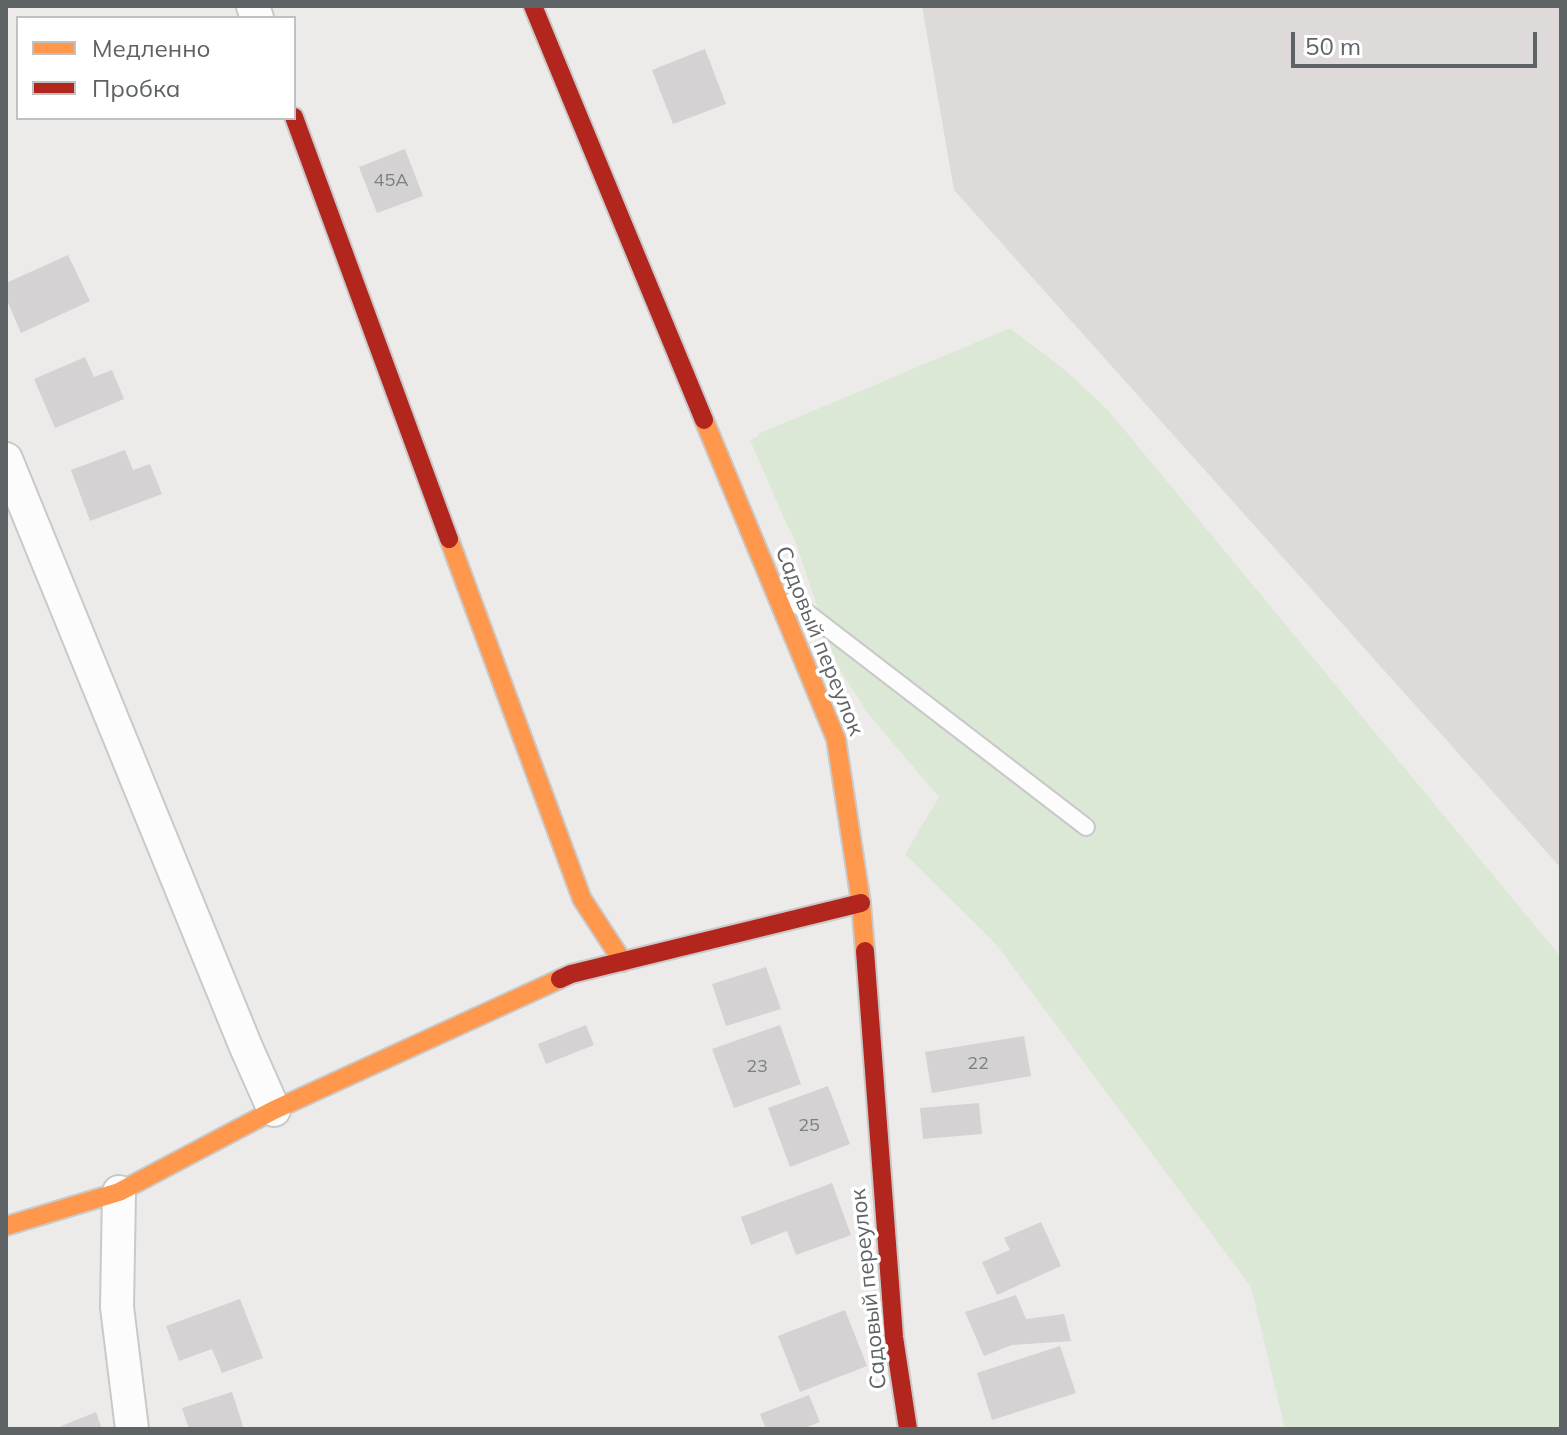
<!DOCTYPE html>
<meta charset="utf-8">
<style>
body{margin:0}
#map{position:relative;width:1567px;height:1435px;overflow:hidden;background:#edebe9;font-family:Mulish,sans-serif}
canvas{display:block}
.frame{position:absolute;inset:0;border:8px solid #5e6366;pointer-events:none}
.legend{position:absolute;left:16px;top:16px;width:280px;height:104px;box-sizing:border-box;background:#fff;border:2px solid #bfc1c2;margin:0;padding:10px 14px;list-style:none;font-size:24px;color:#5e6366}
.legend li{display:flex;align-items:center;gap:16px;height:40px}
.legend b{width:40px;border:2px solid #bfc1c2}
.scale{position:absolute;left:1291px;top:32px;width:246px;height:36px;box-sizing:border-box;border:4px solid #5e6366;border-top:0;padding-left:10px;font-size:24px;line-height:28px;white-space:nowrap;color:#5e6366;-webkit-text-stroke:6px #fff;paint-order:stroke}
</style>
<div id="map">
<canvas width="1567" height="1435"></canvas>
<div class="frame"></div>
<ul class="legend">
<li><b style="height:10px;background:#ff974d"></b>Медленно</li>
<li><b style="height:10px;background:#b3261e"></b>Пробка</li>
</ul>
<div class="scale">50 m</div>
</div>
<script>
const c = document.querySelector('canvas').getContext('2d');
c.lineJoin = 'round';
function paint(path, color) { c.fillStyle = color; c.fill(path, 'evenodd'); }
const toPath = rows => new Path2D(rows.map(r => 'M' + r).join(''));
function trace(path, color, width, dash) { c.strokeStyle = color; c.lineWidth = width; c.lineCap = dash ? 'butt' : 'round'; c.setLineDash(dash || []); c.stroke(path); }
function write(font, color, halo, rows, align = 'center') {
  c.font = font + ' Mulish,sans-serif'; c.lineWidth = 7; c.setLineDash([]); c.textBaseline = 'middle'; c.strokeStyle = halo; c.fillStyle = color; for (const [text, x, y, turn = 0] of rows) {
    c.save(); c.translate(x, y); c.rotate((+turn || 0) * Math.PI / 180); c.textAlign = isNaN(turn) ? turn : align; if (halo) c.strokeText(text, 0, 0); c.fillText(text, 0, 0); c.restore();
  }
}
paint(toPath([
 [922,6,1561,6,1561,868,954,190]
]), '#dddad9');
paint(toPath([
 [1008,329,1011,329,1066,371,1107,409,1561,957,1561,1429,1285,1429,1251,1287,996,944,905,854,939,797,869,715,837,665,794,538,786,523,750,440,759,436,758,434]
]), '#dbe8d5');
paint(toPath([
 [705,49,726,104,673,124,652,70],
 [405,149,423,196,377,213,359,167],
 [68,255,90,301,21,333,6,298,6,283],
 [85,357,94,377,112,370,124,399,55,428,34,379],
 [125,450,133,470,150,464,162,494,90,521,71,470],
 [766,967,781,1009,726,1026,712,984],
 [586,1025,594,1045,546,1064,538,1044],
 [780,1025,801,1084,734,1108,712,1049],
 [1024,1036,1031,1076,932,1093,925,1052],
 [828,1086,850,1144,790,1167,768,1108],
 [979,1103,982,1134,923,1139,920,1108],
 [832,1183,851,1235,796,1255,787,1231,751,1245,741,1217],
 [1041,1222,1061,1266,997,1295,982,1262,1010,1250,1004,1238],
 [1016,1295,1026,1319,1064,1314,1071,1341,1012,1345,984,1356,965,1312],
 [240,1299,263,1358,222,1373,212,1349,179,1361,166,1326],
 [845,1310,867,1366,800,1392,778,1336],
 [1060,1346,1076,1393,992,1420,977,1373],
 [232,1392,244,1429,189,1429,182,1408],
 [809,1395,820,1422,802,1429,766,1429,760,1414],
 [96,1412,102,1429,54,1429]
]), '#d4d2d2');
const lane = toPath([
 [792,601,1086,827]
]);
const street = toPath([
 [253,6,257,18],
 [6,459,246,1047,274,1110],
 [119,1192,117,1307,132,1429]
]);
const slow = toPath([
 [704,420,836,739,861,903,865,951],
 [449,539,582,899,623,962],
 [6,1226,119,1192,274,1110,560,979]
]);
const jam = toPath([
 [533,6,704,420],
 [294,117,449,539],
 [865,951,894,1337,908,1429],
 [560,979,571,974,861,903]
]);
trace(lane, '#cac9c9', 20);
trace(street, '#cac9c9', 36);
trace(slow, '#c9c9c9', 22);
trace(jam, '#c9c9c9', 22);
trace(lane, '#fcfcfc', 16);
trace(street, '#fcfcfc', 32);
trace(slow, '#ff974d', 18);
trace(jam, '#b3261e', 18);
write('18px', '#7d8082', null, [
 ["45А",391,181],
 ["22",978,1064],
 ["23",757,1067],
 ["25",809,1126]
]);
write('22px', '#5e6366', '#fff', [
 ["Садовый переулок",819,641,68],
 ["Садовый переулок",869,1289,-96]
]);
</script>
